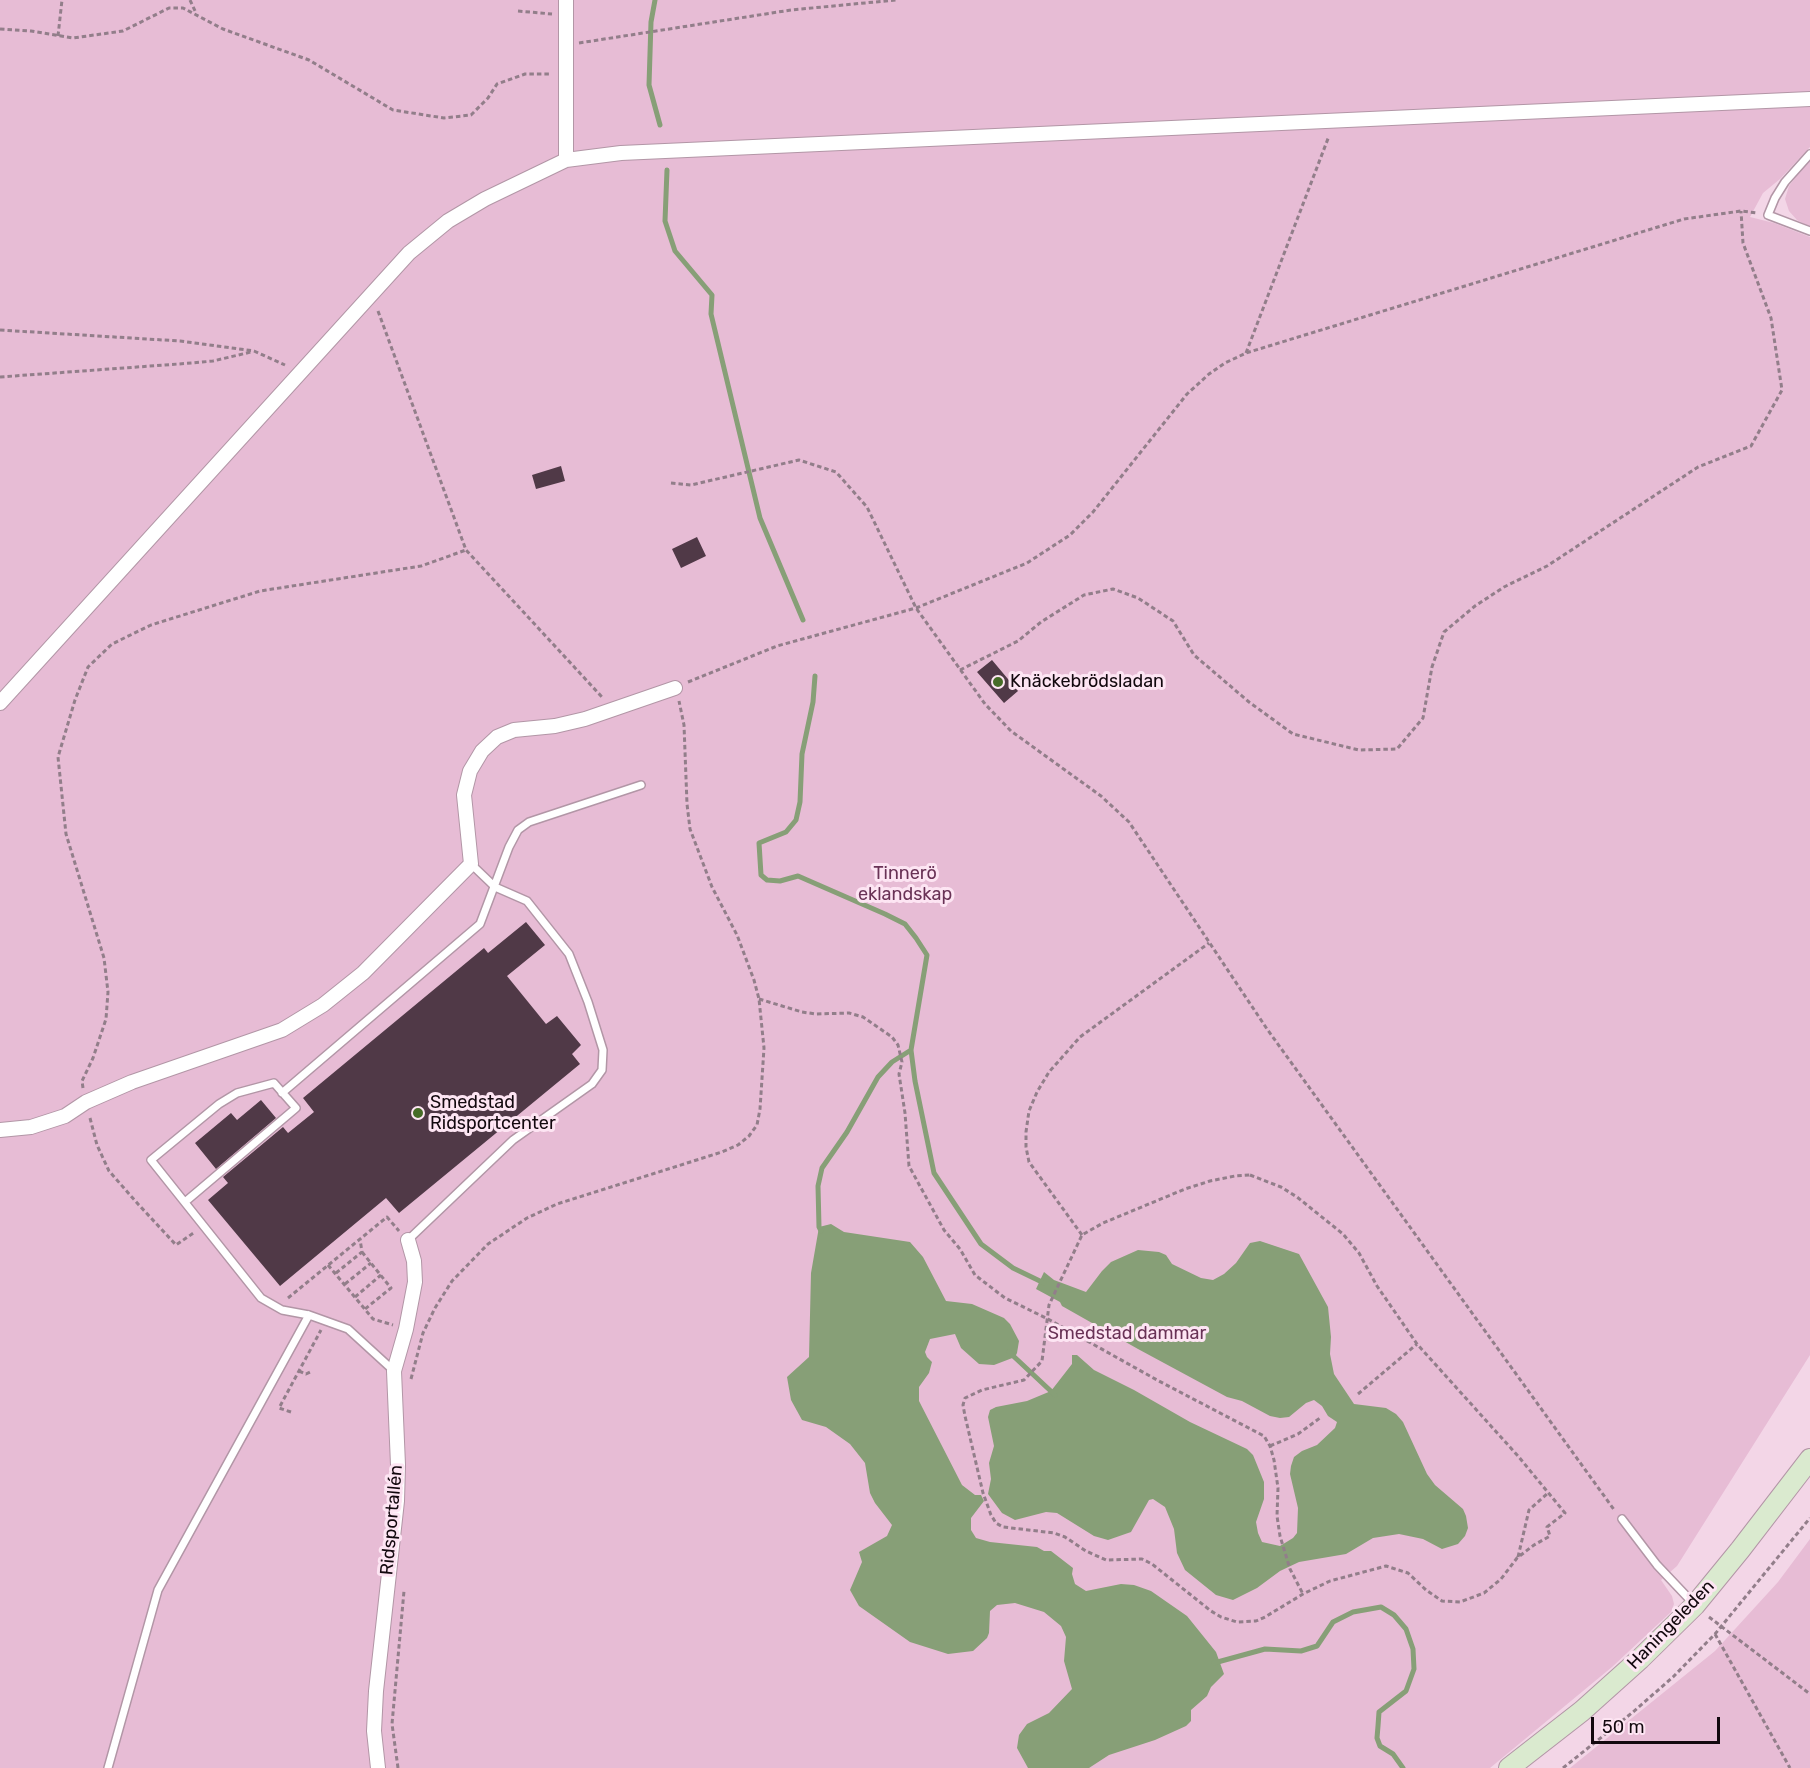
<!DOCTYPE html>
<meta charset="utf-8">
<style>
body{margin:0}
#map{position:relative;width:1810px;height:1768px;overflow:hidden;background:#f3d6e7;font-family:Rubik,sans-serif}
canvas{display:block}
.scale{position:absolute;left:1591px;top:1717px;width:129px;height:27px;box-sizing:border-box;border:3px solid #12080e;border-top:0;padding-left:8px;font-size:18px;line-height:21px;white-space:nowrap;color:#12080e;-webkit-text-stroke:4px #fde5f3;paint-order:stroke}
</style>
<div id="map">
<canvas width="1810" height="1768"></canvas>
<div class="scale">50 m</div>
</div>
<script>
const c = document.querySelector('canvas').getContext('2d');
c.lineJoin = 'round';
function paint(path, color) { c.fillStyle = color; c.fill(path, 'evenodd'); }
const toPath = rows => new Path2D(rows.map(r => 'M' + r).join(''));
function trace(path, color, width, dash) { c.strokeStyle = color; c.lineWidth = width; c.lineCap = dash ? 'butt' : 'round'; c.setLineDash(dash || []); c.stroke(path); }
function write(font, color, halo, rows, align = 'center') {
  c.font = font + ' Rubik,sans-serif'; c.lineWidth = 6; c.setLineDash([]); c.textBaseline = 'middle'; c.strokeStyle = halo; c.fillStyle = color; for (const [text, x, y, turn = 0] of rows) {
    c.save(); c.translate(x, y); c.rotate((+turn || 0) * Math.PI / 180); c.textAlign = isNaN(turn) ? turn : align; if (halo) c.strokeText(text, 0, 0); c.fillText(text, 0, 0); c.restore();
  }
}
paint(toPath([
 [0,0,1810,0,1810,147,1780,179,1763,193,1750,217,1774,223,1810,237,1810,1355,1677,1566,1661,1580,1672,1596,1674,1604,1671,1612,1612,1667,1490,1768,0,1768],
 [1810,158,1810,227,1797,220,1789,211,1785,199,1789,186],
 [1810,1539,1810,1768,1570,1768,1715,1651,1778,1582]
]), '#e7bcd5');
paint(toPath([
 [831,1224,844,1232,910,1242,923,1257,946,1301,972,1304,1004,1318,1010,1324,1019,1341,1017,1353,1015,1357,994,1365,979,1364,961,1348,955,1334,930,1339,925,1352,927,1357,932,1362,929,1373,919,1387,919,1401,962,1485,975,1495,981,1495,984,1501,971,1518,971,1530,976,1538,990,1542,1037,1547,1044,1551,1051,1551,1073,1568,1072,1574,1075,1584,1086,1591,1121,1584,1134,1585,1151,1591,1187,1616,1216,1652,1224,1674,1211,1687,1207,1696,1191,1710,1191,1721,1186,1726,1155,1740,1109,1755,1089,1768,1028,1768,1017,1748,1019,1735,1027,1724,1049,1713,1072,1689,1064,1661,1066,1637,1061,1626,1044,1612,1015,1603,997,1605,990,1611,989,1633,987,1638,973,1651,948,1654,910,1642,859,1606,850,1590,862,1562,859,1552,887,1536,892,1525,875,1503,870,1493,865,1463,850,1444,826,1427,802,1420,791,1400,787,1377,809,1357,811,1273,819,1227],
 [1260,1241,1299,1254,1328,1307,1331,1337,1330,1354,1334,1374,1354,1404,1386,1408,1396,1414,1403,1422,1427,1474,1435,1485,1463,1509,1466,1516,1468,1528,1465,1536,1458,1544,1442,1549,1423,1539,1399,1534,1373,1538,1346,1554,1299,1562,1280,1571,1257,1588,1233,1600,1216,1595,1185,1570,1177,1553,1174,1529,1165,1507,1153,1499,1149,1500,1131,1532,1108,1540,1094,1536,1057,1513,1046,1512,1015,1520,1002,1513,988,1494,991,1479,989,1463,994,1446,988,1417,990,1410,996,1407,1027,1401,1051,1391,1072,1364,1072,1355,1077,1355,1094,1370,1134,1390,1190,1422,1247,1449,1253,1455,1264,1482,1264,1499,1256,1522,1258,1533,1262,1542,1280,1546,1293,1538,1297,1533,1298,1508,1290,1474,1291,1466,1294,1457,1302,1451,1317,1445,1335,1428,1337,1422,1328,1416,1322,1406,1314,1400,1306,1403,1289,1417,1280,1418,1270,1416,1242,1401,1227,1397,1138,1349,1062,1306,1060,1302,1036,1289,1044,1272,1054,1280,1086,1292,1102,1271,1111,1262,1138,1250,1159,1252,1166,1255,1172,1264,1201,1278,1213,1280,1224,1274,1236,1263,1250,1243]
]), '#879f77');
trace(toPath([
 [655,0,651,22,649,85,660,125],
 [667,170,665,221,675,251,712,295,711,314,760,518,803,620],
 [815,676,813,702,802,754,800,802,796,820,786,832,759,843,761,875,767,880,780,881,798,876,885,914,905,924,916,938,927,955,911,1050,915,1081,934,1173,981,1244,1013,1268,1044,1283],
 [821,1231,819,1227,818,1186,822,1168,847,1132,878,1077,892,1062,911,1050],
 [1009,1352,1055,1395],
 [1214,1663,1265,1649,1301,1651,1317,1646,1333,1622,1353,1612,1381,1607,1394,1615,1406,1629,1413,1649,1414,1669,1406,1691,1379,1712,1378,1726,1377,1738,1380,1746,1393,1754,1403,1768]
]), '#879f77', 5);
paint(toPath([
 [561,466,565,481,536,489,532,475],
 [697,537,706,556,681,568,672,549],
 [992,660,1018,691,1004,703,977,672],
 [526,922,545,945,507,976,546,1024,557,1016,581,1045,572,1054,580,1064,399,1213,386,1198,280,1286,208,1200,228,1183,223,1177,283,1127,288,1133,314,1112,303,1098,484,948,488,953],
 [261,1100,276,1118,216,1169,195,1143,231,1113,237,1120]
]), '#503947');
const lane = toPath([
 [1810,154,1785,182,1775,198,1768,215,1810,231],
 [282,1093,480,924,509,847,518,830,529,822,641,785],
 [185,1202,296,1108,274,1083,237,1093,219,1104,151,1160,261,1298,282,1310,309,1315,348,1329,394,1371],
 [408,1240,513,1140,592,1084,602,1070,603,1050,588,1002,569,954,527,901,495,887,471,864],
 [1622,1519,1657,1565,1693,1603],
 [108,1768,158,1590,309,1315]
]);
const street = toPath([
 [566,160,621,153,1810,99],
 [0,703,409,253,448,221,485,199,566,160,566,0],
 [0,1130,31,1127,65,1116,86,1102,132,1082,282,1030,323,1005,363,973,471,864,464,795,470,771,482,751,497,737,514,730,555,726,585,719,675,688],
 [378,1768,374,1731,376,1691,397,1501,398,1465,394,1371,406,1329,415,1282,414,1261,408,1240]
]);
const secondary = toPath([
 [1509,1768,1582,1711,1640,1659,1695,1605,1740,1550,1810,1459]
]);
trace(lane, '#b296a6', 10);
trace(street, '#b296a6', 16);
trace(secondary, '#b296a6', 22);
trace(toPath([
 [190,0,196,13],
 [518,11,552,14],
 [0,29,31,31,73,38,123,31,169,8,183,8,223,29,309,60,393,110,444,118,471,115,488,98,497,84,525,74,550,74],
 [58,36,62,0],
 [579,43,791,10,896,0],
 [378,311,466,550,602,697],
 [0,330,180,341,254,351,285,365],
 [1246,353,1329,136],
 [0,377,192,363,213,361,251,352],
 [671,483,691,485,799,460,836,472,867,507,916,608,985,704,1011,731,1101,796,1129,822,1267,1029,1615,1511],
 [960,670,1018,641,1041,622,1084,595,1113,589,1138,598,1173,621,1194,655,1249,702,1293,734,1359,750,1397,749,1423,718,1432,667,1444,632,1475,606,1504,587,1547,566,1698,467,1751,446,1782,390,1771,318,1743,243,1741,211],
 [688,682,777,646,916,608,1027,563,1070,535,1093,512,1187,394,1209,374,1225,363,1246,353,1684,219,1741,211,1757,213],
 [759,999,802,1012,816,1014,849,1013,863,1017,892,1037,898,1045,902,1062,899,1074,905,1113,909,1166,944,1230,960,1249,975,1275,1005,1298,1048,1319,1157,1380,1264,1436,1270,1446,1274,1460,1278,1488,1277,1516,1280,1536,1290,1569,1303,1594],
 [83,1088,82,1081,93,1058,106,1019,108,992,104,958,66,834,58,757,75,700,88,667,112,644,151,625,260,591,421,566,466,550],
 [90,1118,97,1145,109,1171,138,1204,176,1245,195,1232],
 [1250,1175,1281,1187,1297,1197,1343,1234,1359,1253,1377,1286,1417,1344,1518,1456,1565,1513,1547,1527,1550,1536,1534,1545,1517,1558,1501,1579,1484,1593,1460,1602,1442,1601,1426,1590,1408,1573,1386,1566,1330,1581,1303,1594,1265,1617,1256,1621,1237,1622,1221,1617,1211,1611,1152,1564,1142,1559,1106,1560,1086,1551,1065,1537,1054,1533,1003,1527,996,1523,991,1515,983,1493,965,1416,963,1405,965,1398,982,1390,1024,1380,1042,1361,1049,1305,1082,1235,1103,1223,1185,1189,1210,1181,1235,1176,1250,1175],
 [1082,1235,1029,1162,1026,1147,1026,1132,1029,1111,1037,1092,1049,1072,1080,1037,1209,943],
 [362,1252,391,1288,365,1309],
 [328,1265,373,1319,393,1325],
 [336,1273,362,1252,360,1239],
 [345,1284,371,1263],
 [355,1297,381,1275],
 [288,1298,387,1217,399,1231],
 [299,1371,306,1374,310,1372],
 [411,1379,423,1333,435,1308,452,1281,488,1244,527,1218,557,1204,722,1152,738,1145,749,1136,757,1125,760,1109,764,1048,759,999,754,980,737,935,712,887,690,829,687,804,684,725,679,701],
 [1358,1394,1417,1344],
 [291,1412,279,1408,321,1330],
 [1270,1446,1298,1434,1320,1418],
 [1518,1557,1529,1510,1547,1494],
 [1709,1617,1810,1694],
 [1715,1634,1790,1768],
 [398,1768,392,1724,404,1591],
 [1563,1768,1633,1712,1673,1677,1715,1634,1810,1518]
]), '#927e8a', 3, [4.5, 3]);
trace(lane, '#fff', 7);
trace(street, '#fff', 14);
trace(secondary, '#daeacf', 20);
for (const [x, y, r, color] of [
 [998,682,6,"#466c27"],
 [418,1113,6,"#466c27"]
]) { const dot = new Path2D(); dot.arc(x, y, r, 0, 2 * Math.PI); c.fillStyle = color; c.fill(dot); trace(dot, '#fde5f3', 2); }
write('18px', '#12080e', '#fde5f3', [
 ["Knäckebrödsladan",1010,682],
 ["Smedstad",430,1103],
 ["Ridsportcenter",430,1124]
], 'left');
write('18px', '#693256', '#fde5f3', [
 ["Tinnerö",905,874],
 ["eklandskap",905,895],
 ["Smedstad dammar",1127,1334]
]);
write('18px', '#12080e', '#fde5f3', [
 ["Ridsportallén",392,1520,-85],
 ["Haningeleden",1671,1625,-46]
]);
</script>
